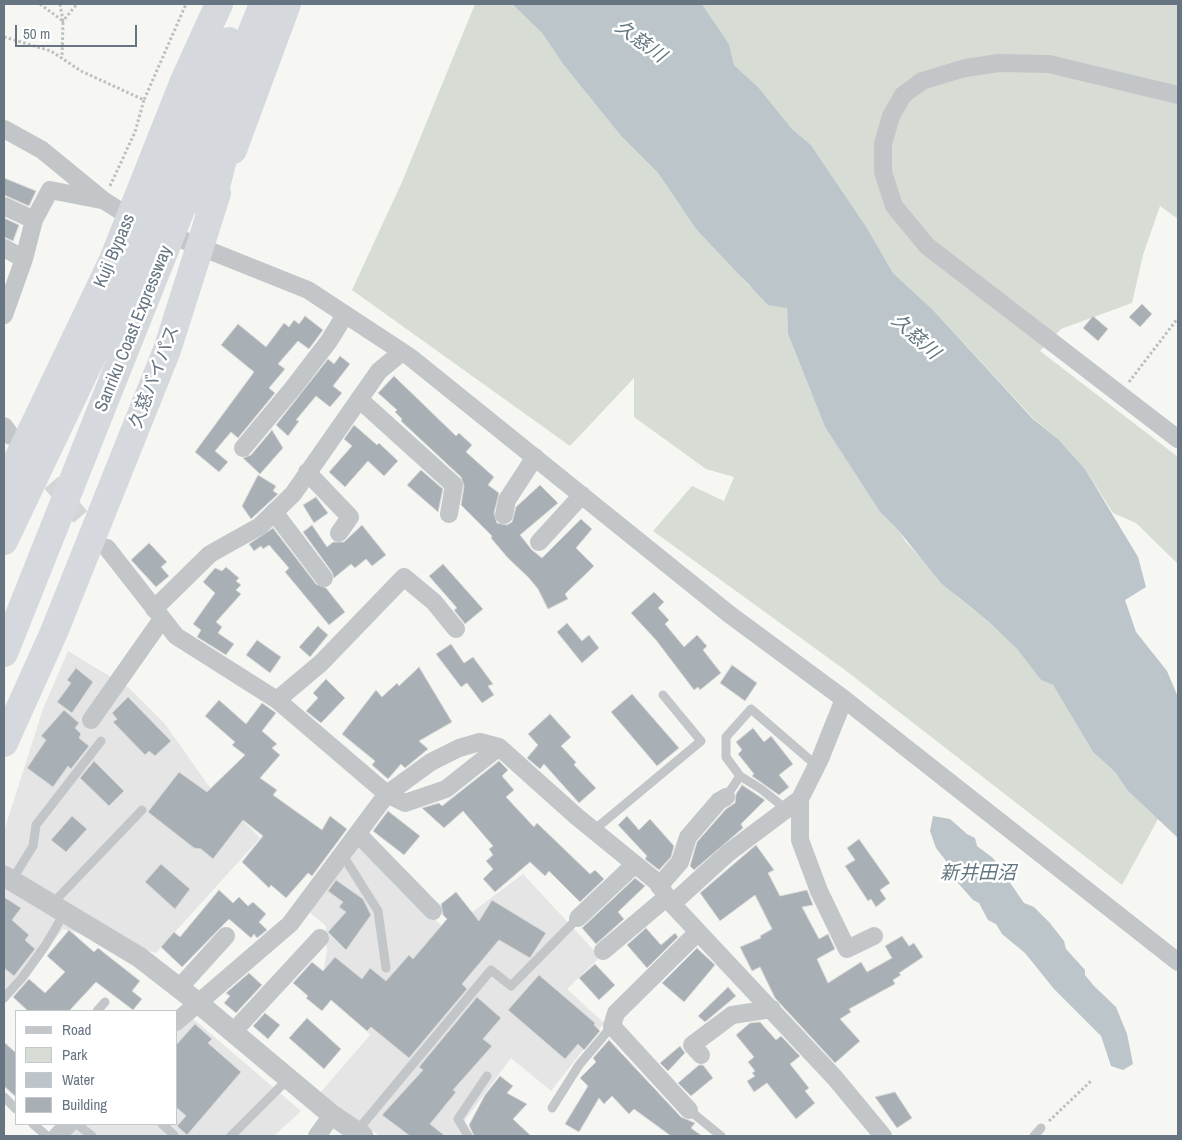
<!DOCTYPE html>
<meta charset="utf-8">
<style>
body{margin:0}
#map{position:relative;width:1182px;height:1140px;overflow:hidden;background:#f6f6f3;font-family:"Archivo Narrow",sans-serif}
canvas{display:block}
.frame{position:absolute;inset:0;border:5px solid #677583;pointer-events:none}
.legend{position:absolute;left:15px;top:1010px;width:162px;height:115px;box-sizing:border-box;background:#fff;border:1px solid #c2c8cd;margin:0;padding:6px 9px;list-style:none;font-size:15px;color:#677583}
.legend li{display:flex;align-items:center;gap:10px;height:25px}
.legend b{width:25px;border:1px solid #c2c8cd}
.scale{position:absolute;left:15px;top:25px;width:122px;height:22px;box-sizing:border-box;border:2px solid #677583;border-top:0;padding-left:6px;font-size:15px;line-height:18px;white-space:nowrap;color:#677583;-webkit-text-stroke:4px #fff;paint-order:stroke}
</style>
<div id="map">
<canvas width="1182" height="1140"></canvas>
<div class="frame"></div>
<ul class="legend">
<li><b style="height:6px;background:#c2c6c9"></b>Road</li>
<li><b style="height:14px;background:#d7ddd4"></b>Park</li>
<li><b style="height:14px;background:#bcc5ca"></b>Water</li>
<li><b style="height:14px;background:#a9b0b5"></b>Building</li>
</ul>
<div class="scale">50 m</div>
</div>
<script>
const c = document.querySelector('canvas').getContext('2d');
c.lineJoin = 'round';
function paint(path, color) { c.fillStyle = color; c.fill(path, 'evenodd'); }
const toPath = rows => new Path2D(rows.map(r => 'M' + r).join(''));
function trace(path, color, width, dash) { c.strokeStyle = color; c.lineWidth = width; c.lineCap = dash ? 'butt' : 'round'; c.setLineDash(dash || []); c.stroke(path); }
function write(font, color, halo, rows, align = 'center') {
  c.font = font + ' "Archivo Narrow","Noto Sans JP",sans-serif'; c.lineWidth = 5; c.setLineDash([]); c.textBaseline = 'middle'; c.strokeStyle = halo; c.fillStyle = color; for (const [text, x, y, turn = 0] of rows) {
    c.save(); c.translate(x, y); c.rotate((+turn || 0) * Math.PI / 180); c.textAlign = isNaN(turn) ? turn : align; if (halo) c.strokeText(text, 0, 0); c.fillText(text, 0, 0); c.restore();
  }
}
paint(toPath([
 [68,651,129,688,165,724,208,785,260,838,156,953,63,929,4,1005,4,831,43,709],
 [358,844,447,931,523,874,600,957,567,989,604,1023,551,1091,511,1058,465,1120,464,1136,380,1136,319,1094,370,1035,321,983,327,952,326,926,307,910],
 [191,1017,301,1111,274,1136,64,1136,76,1124,176,1124,176,1030]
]), '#e4e5e4');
paint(toPath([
 [475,4,512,4,542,33,563,64,621,136,658,173,696,229,730,263,749,286,787,308,788,334,825,427,880,512,899,531,906,542,960,599,989,622,1017,649,1041,680,1053,685,1093,752,1115,772,1128,791,1158,819,1122,885,845,670,653,531,692,486,724,501,734,477,706,469,634,417,634,378,570,446,352,290,402,182],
 [702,4,1178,4,1178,219,1160,206,1143,255,1132,303,1061,329,1040,351,1178,457,1178,564,1136,523,1113,513,1085,469,1058,439,1034,419,933,310,893,273,867,228,811,145,792,129,759,88,734,65,729,44]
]), '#d7ddd4');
paint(toPath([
 [512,4,702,4,729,44,734,65,759,88,792,129,811,145,867,228,893,273,933,310,1033,419,1058,439,1085,469,1138,557,1146,587,1125,600,1136,632,1167,671,1178,697,1178,838,1128,791,1115,772,1093,752,1053,685,1041,680,1017,649,989,622,941,583,899,531,880,512,825,427,788,334,787,308,768,305,696,229,658,173,621,136,563,64,542,33],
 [933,816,950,819,967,834,975,838,977,846,993,858,1024,903,1034,907,1049,922,1064,941,1066,949,1085,970,1085,975,1094,986,1116,1007,1127,1034,1133,1064,1123,1070,1111,1066,1101,1036,1054,989,1025,953,1002,934,996,924,988,920,979,903,973,900,958,883,950,866,936,848,930,831]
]), '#bcc5ca');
const building = toPath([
 [4,178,36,191,29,206,4,195,4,178],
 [4,218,19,225,13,241,4,237,4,218],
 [1142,304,1152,314,1140,327,1129,317,1142,304],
 [305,316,323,330,309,349,298,341,278,364,285,369,269,388,275,393,238,438,231,432,215,451,228,462,219,472,195,452,254,372,221,345,238,324,266,347,284,323,289,327,294,320,299,324,305,316],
 [1093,316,1108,329,1098,341,1083,328,1093,316],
 [340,356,350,364,333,386,342,393,330,407,316,396,296,420,299,421,288,436,276,425,328,359,334,364,340,356],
 [394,376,456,436,459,433,472,445,466,452,494,477,488,485,499,493,494,513,497,523,507,525,512,522,516,507,540,485,558,503,520,535,532,550,542,558,581,519,592,529,576,548,594,566,565,594,568,599,548,609,538,589,529,578,507,557,491,538,492,536,461,505,464,486,461,477,401,421,402,419,395,412,397,410,378,393,394,376],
 [354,425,377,445,379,443,398,461,384,476,368,461,345,487,329,472,352,446,344,439,354,425],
 [272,430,283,448,260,474,243,458,251,455,272,430],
 [421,470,443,489,438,512,407,485,421,470],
 [258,475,276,486,273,491,278,494,251,519,242,506,258,475],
 [316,497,328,513,314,523,303,505,316,497],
 [312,525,327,547,333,542,344,542,362,525,386,555,372,566,366,559,355,568,351,564,334,578,332,572,303,532,312,525],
 [273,528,316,584,326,588,345,612,329,625,285,572,289,568,269,545,263,549,261,546,254,551,249,544,273,528],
 [149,543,167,562,161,567,169,576,156,587,131,560,149,543],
 [443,564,483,609,465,624,454,610,457,608,429,576,443,564],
 [226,567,239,578,236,581,241,585,236,590,241,594,216,622,222,627,218,633,234,644,226,655,197,637,201,630,193,624,215,593,203,582,215,568,222,571,226,567],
 [654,592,664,602,658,608,669,620,665,624,684,647,697,635,707,646,703,650,721,673,700,690,698,687,694,690,656,640,631,613,654,592],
 [567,623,582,641,589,635,599,648,582,663,557,632,567,623],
 [318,626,328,635,310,657,299,647,318,626],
 [257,640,281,657,270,673,246,655,257,640],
 [451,644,464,663,473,657,493,684,488,686,494,695,482,703,467,683,461,687,436,654,451,644],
 [732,665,757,683,745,701,720,683,732,665],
 [419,667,452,722,419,741,428,749,405,768,401,764,388,779,372,765,375,761,342,734,376,690,382,697,397,683,399,686,419,667],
 [76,668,93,682,72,713,57,702,71,683,67,680,76,668],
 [326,679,345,698,321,723,306,711,318,698,313,693,326,679],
 [632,694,679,748,657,766,611,712,632,694],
 [128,697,171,741,155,756,149,751,145,755,113,722,117,719,112,713,128,697],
 [219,700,246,724,262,703,276,713,262,731,277,744,272,748,280,755,260,778,277,790,273,795,322,830,330,816,347,829,312,876,308,873,286,898,271,885,269,888,242,862,263,836,243,820,213,859,201,849,194,848,148,812,179,772,207,792,245,755,232,745,235,742,205,716,219,700],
 [64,710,79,723,75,728,81,734,79,738,89,746,71,769,68,766,53,787,27,768,46,740,41,736,64,710],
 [550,714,571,737,561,746,576,762,574,765,596,788,579,803,544,764,540,769,527,758,538,745,528,734,550,714],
 [753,728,764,742,771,736,793,764,779,775,789,787,779,795,752,776,754,774,738,754,742,750,736,742,753,728],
 [94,761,124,791,109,806,80,778,94,761],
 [499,761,508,770,502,776,514,790,506,797,534,827,537,823,590,874,595,870,604,879,580,902,549,871,545,876,530,862,495,892,483,879,493,869,486,861,493,855,489,849,493,846,463,811,444,828,422,808,439,803,442,806,499,761],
 [742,785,765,800,741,824,743,828,694,870,690,866,697,842,726,809,735,803,736,794,742,785],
 [388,811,420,836,404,855,373,831,388,811],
 [72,816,87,829,66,852,51,840,72,816],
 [627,816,639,830,650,819,674,846,671,857,659,870,645,859,647,856,618,825,627,816],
 [859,839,890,883,880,890,886,899,876,907,871,899,868,901,845,866,855,860,847,848,859,839],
 [756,845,774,870,768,873,780,896,807,890,813,905,802,907,819,939,828,934,835,949,817,959,828,983,861,962,867,972,892,958,885,946,902,936,909,946,914,943,923,957,899,973,901,975,893,980,895,984,849,1009,851,1012,840,1019,860,1041,835,1063,775,998,760,967,752,971,740,947,761,938,760,936,772,929,755,895,720,921,700,893,756,845],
 [161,864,190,889,175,909,145,882,161,864],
 [635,878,645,886,618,912,624,919,596,944,582,928,635,878],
 [336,880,363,899,371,915,346,950,328,932,346,912,339,907,343,902,328,891,336,880],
 [219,890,233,903,239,897,248,906,253,902,266,914,259,922,267,930,257,938,254,934,251,938,229,919,182,967,161,947,174,932,180,937,219,890],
 [456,892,479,921,492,900,546,933,530,958,499,940,462,984,467,989,409,1058,371,1027,367,1031,331,1000,322,1011,306,998,308,996,293,983,312,962,323,971,335,957,362,979,370,968,386,981,409,955,413,959,447,919,443,915,441,904,456,892],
 [4,897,21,908,12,920,29,935,25,940,35,949,14,976,4,968,4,897],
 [646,928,661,945,675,933,678,937,647,968,627,945,646,928],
 [69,930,94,952,98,948,140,981,132,991,142,999,133,1010,96,982,69,1011,28,1011,13,997,29,979,45,993,65,972,47,956,69,930],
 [697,948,715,965,684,1002,662,983,697,948],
 [595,964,615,985,599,1000,579,978,595,964],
 [249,973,262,985,236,1013,224,1003,230,996,226,993,249,973],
 [539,975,595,1023,594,1025,600,1031,584,1050,578,1044,565,1059,508,1010,539,975],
 [728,987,736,996,705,1022,698,1016,728,987],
 [477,997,501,1018,483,1039,492,1046,453,1090,456,1092,430,1124,445,1136,410,1136,382,1115,423,1070,419,1067,477,997],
 [265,1013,280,1025,268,1039,253,1026,265,1013],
 [307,1018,341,1049,324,1069,289,1038,307,1018],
 [760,1022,776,1040,781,1036,800,1056,790,1064,809,1088,805,1091,815,1103,796,1119,767,1083,754,1092,747,1081,755,1076,752,1073,755,1071,748,1062,754,1057,736,1035,750,1023,760,1022],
 [195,1024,212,1039,208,1043,241,1072,187,1135,177,1126,186,1116,176,1107,176,1045,195,1024],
 [609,1040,681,1117,695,1123,691,1128,702,1136,671,1136,634,1109,629,1114,612,1096,604,1104,599,1098,579,1132,565,1124,588,1086,580,1078,596,1062,593,1058,609,1040],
 [4,1042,16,1053,16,1097,4,1086,4,1042],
 [680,1046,685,1053,668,1071,660,1063,680,1046],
 [699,1065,703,1065,713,1078,691,1096,678,1083,699,1065],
 [500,1076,513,1086,507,1093,527,1104,513,1119,531,1136,474,1136,469,1125,485,1095,500,1076],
 [895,1092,912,1118,897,1128,875,1097,895,1092]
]);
paint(building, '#a9b0b5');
trace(building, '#d7d8d6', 1);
trace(toPath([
 [34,462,98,538]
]), '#d2d6d7', 18, [18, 9]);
trace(toPath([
 [40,4,63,21,62,58],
 [60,4,63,21,77,4],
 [4,37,51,51,81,71,144,100,186,4],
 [110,186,135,132,144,100],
 [1129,382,1178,318],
 [1049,1121,1092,1080]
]), '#bcbec0', 3, [2.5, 2.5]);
trace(toPath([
 [740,776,761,789,786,809],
 [726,797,740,776,726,757,726,737,751,709,817,766],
 [594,830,701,741,663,695],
 [342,854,378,911,386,968],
 [12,880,33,846,36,825,101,741],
 [52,904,142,810],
 [4,998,22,978,45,946,65,912],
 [97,1011,105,1002],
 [4,1097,16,1109],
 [552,1108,579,1065,612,1026],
 [689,1110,721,1136],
 [33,1124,47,1136],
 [77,1124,92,1136],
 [162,1124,174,1135],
 [357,1131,491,970,511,986,578,918],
 [231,1136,288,1079],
 [468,1136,458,1119,487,1076],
 [1034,1136,1041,1128]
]), '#c2c6c9', 9);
trace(toPath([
 [1178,95,1049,64,999,63,965,68,922,81,903,95,891,116,883,144,883,172,894,206,927,246,1178,439],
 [4,129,42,150,103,200,138,222],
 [4,206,34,220],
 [163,232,308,290,410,357,729,614,844,699,1178,962],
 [4,248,24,259],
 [4,315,24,259,34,220,50,190,101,200],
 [359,399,454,485,449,514],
 [4,426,11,436],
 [243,448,293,388,329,341,345,315],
 [307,472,350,517,339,533],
 [274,512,324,578],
 [504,515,507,500,535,457],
 [539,542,582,495],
 [107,548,176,636,277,700,387,794,405,803,446,789,499,747],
 [154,609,210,554,260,526,293,494,379,371,402,352],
 [277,700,321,663,404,577,434,602,456,629],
 [91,720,162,619],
 [800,799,800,840,819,891,847,949,874,936],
 [358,834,433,911],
 [659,886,680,862,688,837,719,801,726,797],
 [672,904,728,853,800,799,820,759,844,699],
 [578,918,635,864],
 [603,951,667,897],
 [179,988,226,936],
 [176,1022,290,924,387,794,431,762,459,748,480,742,499,747,576,816,657,882,672,904,835,1078,883,1136],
 [233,1032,320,938],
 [701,1055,692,1045,732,1015,772,1009],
 [689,1110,612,1026,616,1013,698,932],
 [57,1136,69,1124],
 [317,1136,332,1115]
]), '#c2c6c9', 18);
trace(toPath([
 [4,876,139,957,197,1002,332,1115,363,1136]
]), '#c2c6c9', 21);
trace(toPath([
 [233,150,287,4],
 [4,494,18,459,113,260,184,81,219,4],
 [4,743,54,632,167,350,217,193]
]), '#d5d8dc', 28);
trace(toPath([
 [209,214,233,120],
 [4,541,117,304,164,183,229,41],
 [4,653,263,4]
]), '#d5d8dc', 28);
write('18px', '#677583', '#fff', [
 ["Kuji Bypass",115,251,-67],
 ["Sanriku Coast Expressway",134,329,-68],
 ["久慈バイパス",155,377,-69]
]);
write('italic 19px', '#63767f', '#fff', [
 ["久慈川",640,42,36],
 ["久慈川",915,337,42],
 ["新井田沼",978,874]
]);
</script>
